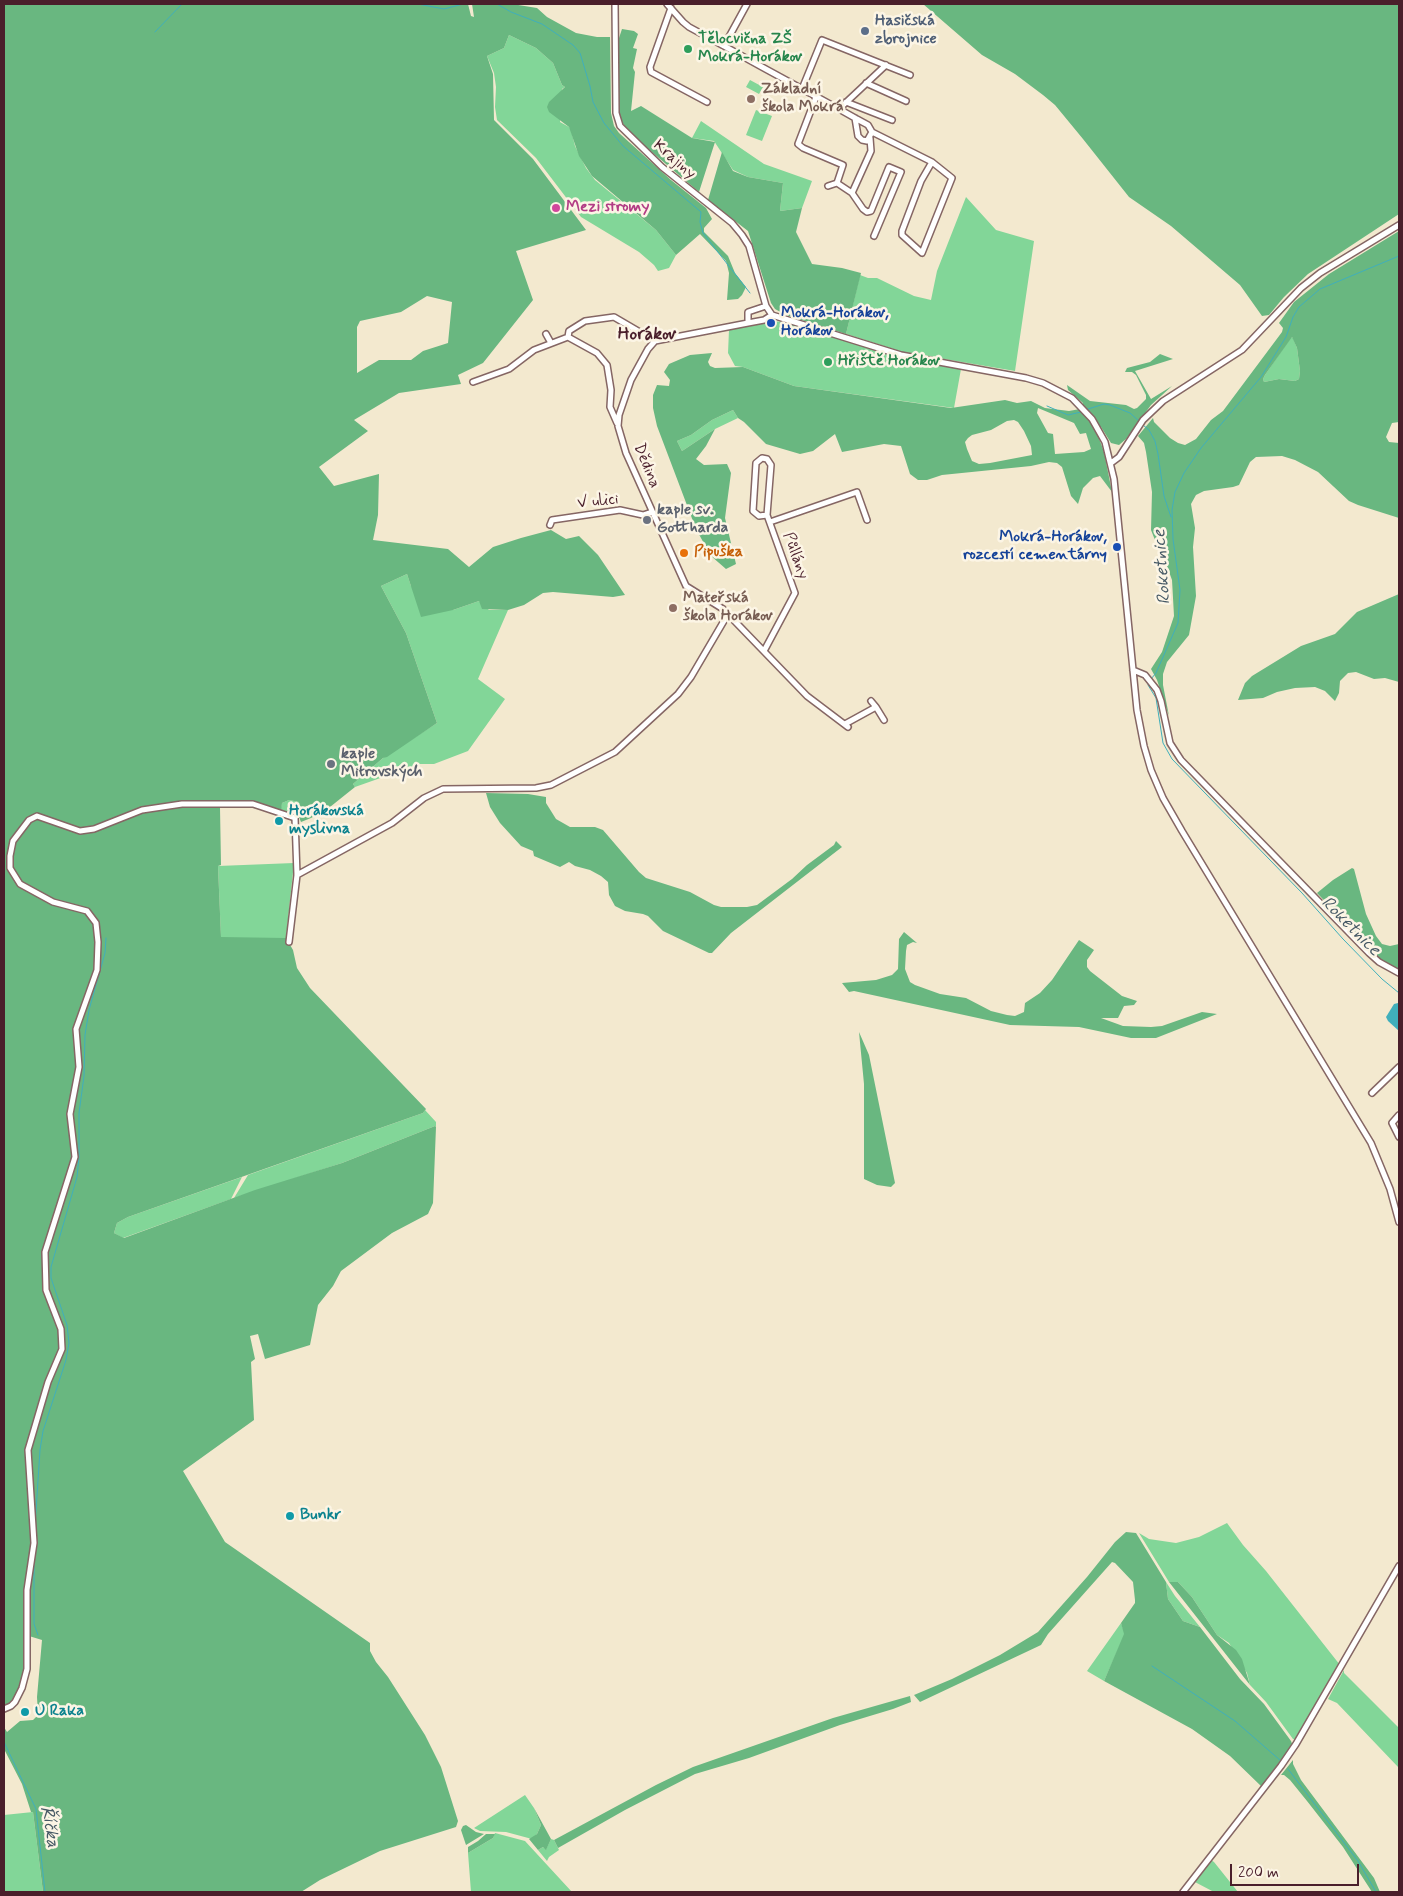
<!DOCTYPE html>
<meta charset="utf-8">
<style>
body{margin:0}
#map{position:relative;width:1403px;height:1896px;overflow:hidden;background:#f3e9cf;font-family:Mynerve,sans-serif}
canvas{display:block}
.frame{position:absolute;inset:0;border:5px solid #4a1f2b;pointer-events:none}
.scale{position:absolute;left:1230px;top:1864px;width:129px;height:22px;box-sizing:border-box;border:2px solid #4a1f2b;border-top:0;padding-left:6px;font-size:15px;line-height:18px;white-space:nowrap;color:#4a1f2b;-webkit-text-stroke:4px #fcf5e5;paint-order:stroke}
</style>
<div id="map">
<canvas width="1403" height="1896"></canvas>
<div class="frame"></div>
<div class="scale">200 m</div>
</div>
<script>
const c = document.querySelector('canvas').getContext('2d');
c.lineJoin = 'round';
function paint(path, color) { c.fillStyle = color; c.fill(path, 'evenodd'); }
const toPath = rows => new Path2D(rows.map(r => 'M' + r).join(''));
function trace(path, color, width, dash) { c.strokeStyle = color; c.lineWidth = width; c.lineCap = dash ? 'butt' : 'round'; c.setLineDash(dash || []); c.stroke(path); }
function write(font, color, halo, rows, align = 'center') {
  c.font = font + ' Mynerve,sans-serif'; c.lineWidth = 5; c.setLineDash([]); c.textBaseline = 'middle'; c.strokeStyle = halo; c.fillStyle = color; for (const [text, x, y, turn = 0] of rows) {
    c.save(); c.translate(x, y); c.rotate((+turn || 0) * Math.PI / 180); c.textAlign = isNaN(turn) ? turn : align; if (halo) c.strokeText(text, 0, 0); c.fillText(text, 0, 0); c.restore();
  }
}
paint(toPath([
 [509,35,536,48,553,63,562,85,565,87,562,89,560,122,569,127,571,130,575,146,586,168,595,180,656,230,676,255,669,268,658,271,654,265,639,252,581,217,536,158,497,120,495,107,496,87,494,73,487,56,504,48],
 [750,80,763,87,759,94,746,87],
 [756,110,772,116,762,141,746,135],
 [701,121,764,164,812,181,802,208,780,211,783,183,748,177,733,170,714,141,692,138],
 [966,197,996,230,1034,241,1015,371,903,352,846,334,860,275,868,278,877,278,914,296,931,300,937,271],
 [767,321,787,322,888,354,961,369,954,408,794,386,743,367,735,366,728,353,729,330,767,323],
 [1291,337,1293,338,1297,348,1300,371,1299,379,1295,381,1279,379,1264,382,1263,379,1265,375],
 [733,410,738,418,715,429,682,451,677,441,691,435,712,420],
 [407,574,411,586,453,610,479,601,489,610,508,610,478,679,505,699,468,751,434,764,420,764,355,787,353,784,383,758,437,723,406,633,381,586],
 [289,800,299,802,295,816,280,812,282,803],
 [294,863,286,938,221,938,218,866],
 [425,1110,436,1122,436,1127,435,1126,342,1163,234,1198,248,1175,423,1113],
 [242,1177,231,1199,123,1238,114,1233,117,1223,128,1217],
 [1227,1523,1243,1545,1266,1571,1340,1665,1296,1740,1293,1739,1266,1702,1250,1685,1247,1673,1229,1643,1217,1635,1192,1597,1178,1582,1169,1582,1139,1533,1149,1539,1176,1543,1199,1537],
 [1166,1582,1175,1596,1200,1627,1183,1621,1168,1599],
 [1121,1623,1125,1634,1104,1681,1087,1671],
 [1344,1670,1344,1673,1399,1728,1399,1768,1337,1703,1328,1699],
 [525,1795,534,1808,541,1825,537,1834,532,1839,506,1832,480,1831,474,1828],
 [33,1812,43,1892,4,1892,4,1815],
 [495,1833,525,1841,572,1892,471,1892,468,1853,493,1838],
 [551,1839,554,1840,559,1850,549,1857,547,1861,538,1850,543,1847,546,1849],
 [1211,1860,1214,1862,1238,1892,1214,1892,1193,1881]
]), '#82d698');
paint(toPath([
 [4,4,468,4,471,16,474,17,472,4,512,4,537,8,547,17,576,33,597,37,610,37,611,113,614,126,619,133,671,180,706,208,712,219,704,228,704,232,728,256,735,273,746,287,742,295,738,299,727,300,729,273,726,261,700,234,676,255,656,230,592,176,579,156,569,127,549,112,547,107,549,102,565,87,562,85,553,63,536,48,509,35,504,48,487,56,493,74,494,120,533,159,586,230,516,251,533,300,483,363,458,375,461,384,399,393,354,420,368,431,319,467,334,486,379,474,378,515,373,540,448,549,469,567,493,547,521,538,551,530,566,539,579,536,598,555,625,595,613,597,553,592,543,593,524,605,508,610,482,609,479,601,453,610,421,617,407,574,381,586,406,633,437,723,387,757,383,758,353,784,355,787,330,807,311,818,301,822,299,817,289,818,254,808,220,808,221,865,218,866,221,937,286,938,293,950,297,968,310,988,426,1109,423,1113,128,1217,117,1223,114,1233,124,1238,255,1190,342,1163,435,1126,436,1127,433,1203,428,1214,392,1233,341,1271,333,1286,318,1305,310,1345,265,1359,258,1334,250,1336,255,1359,251,1362,254,1420,183,1471,225,1542,370,1643,370,1651,376,1662,388,1677,425,1735,441,1767,458,1821,456,1827,380,1851,320,1880,301,1892,43,1892,33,1812,31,1812,22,1784,4,1749,4,1727,7,1732,20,1721,33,1720,38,1715,37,1697,42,1640,29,1636,20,1688,14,1701,4,1708],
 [427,296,452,302,448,343,423,351,411,360,379,360,357,373,357,327,360,321,401,312],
 [289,800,299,802,295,815,281,812,282,803],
 [923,4,1399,4,1399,214,1308,274,1284,297,1269,315,1262,316,1240,285,1171,226,1129,197,1083,139,1055,105,1043,95,1015,74,982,55],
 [622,29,634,31,638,34,633,48,637,49,633,68,635,72,631,111,641,106,692,138,715,142,699,192,627,131,619,116,617,82,619,38],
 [722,152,733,171,748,177,783,183,780,211,802,208,796,232,812,264,842,268,861,273,846,334,786,315,775,309,771,303,748,231,708,200],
 [1399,231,1399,422,1392,423,1386,437,1389,442,1399,443,1399,518,1358,505,1349,501,1318,472,1295,460,1282,456,1256,457,1250,462,1239,485,1233,487,1204,491,1196,495,1191,504,1195,528,1193,547,1196,596,1189,635,1167,662,1163,674,1163,685,1169,716,1157,680,1151,669,1162,652,1174,616,1172,580,1167,566,1159,550,1151,530,1152,492,1146,452,1144,443,1138,436,1153,418,1154,422,1170,438,1178,443,1185,445,1196,439,1211,420,1223,411,1282,332,1283,328,1279,323,1294,302,1329,274],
 [1292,337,1297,348,1300,371,1299,379,1295,381,1279,379,1264,382,1263,379,1265,375],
 [712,353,708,362,710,366,715,368,743,367,794,386,951,408,1005,400,1017,403,1031,401,1045,408,1069,411,1080,409,1083,403,1068,390,1067,385,1090,401,1126,405,1134,409,1137,408,1146,399,1146,395,1136,375,1132,372,1125,372,1127,368,1150,362,1160,354,1173,359,1135,371,1151,399,1172,386,1151,405,1126,439,1119,445,1111,443,1101,427,1096,430,1104,452,1112,492,1100,476,1093,478,1083,488,1078,504,1071,496,1062,467,1057,463,1049,462,1031,466,942,475,927,480,918,480,910,474,901,446,884,444,842,452,835,434,813,451,800,454,766,444,744,422,738,418,733,410,712,420,691,435,677,441,682,451,715,429,706,446,696,459,704,465,727,464,731,473,725,518,736,564,726,569,711,556,696,529,657,426,653,408,653,395,657,385,669,386,670,380,664,372,669,364,690,355],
 [1038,408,1074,423,1080,434,1086,433,1091,449,1084,452,1055,454,1053,434,1048,433,1037,413],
 [1014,420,1018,422,1024,431,1031,446,1032,455,990,463,979,464,972,461,967,449,965,442,968,438,972,435,991,430,1007,421],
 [1399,594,1399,682,1385,678,1374,679,1356,672,1348,673,1340,681,1339,693,1335,701,1325,691,1315,687,1295,688,1277,692,1263,698,1238,700,1245,683,1252,676,1301,646,1335,634,1357,612],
 [486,793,528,794,546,797,546,803,556,819,570,827,595,827,603,830,639,872,646,878,690,892,714,905,721,907,747,907,757,905,792,879,807,865,834,845,836,841,842,847,731,933,712,953,709,953,663,931,648,916,643,914,625,911,615,906,609,895,608,882,601,876,590,870,575,866,569,862,560,867,534,856,533,851,521,846,500,823,490,807],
 [1352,868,1354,869,1366,914,1376,936,1382,944,1390,946,1399,944,1399,970,1381,960,1317,893,1333,880],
 [904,932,917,943,913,942,907,945,906,951,905,969,910,982,915,985,940,994,966,998,991,1011,1007,1015,1015,1016,1024,1012,1025,1003,1040,993,1052,980,1079,940,1094,950,1087,960,1087,967,1090,971,1122,996,1137,1001,1134,1005,1124,1006,1118,1018,1101,1018,1123,1026,1151,1027,1162,1026,1202,1012,1217,1014,1156,1038,1131,1038,1079,1027,1010,1025,854,991,849,992,842,983,876,980,892,975,898,969,899,939],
 [859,1032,869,1055,895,1183,891,1187,877,1185,864,1179,864,1084],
 [1126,1532,1136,1533,1166,1582,1168,1599,1183,1621,1200,1627,1240,1679,1264,1704,1291,1741,1293,1746,1278,1767,1261,1786,1230,1756,1192,1729,1104,1681,1124,1634,1121,1623,1135,1603,1135,1600,1133,1582,1115,1563,1112,1562,1048,1634,1041,1645,920,1702,914,1695,952,1679,1000,1655,1038,1632,1087,1577,1115,1542],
 [1169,1582,1178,1582,1192,1597,1217,1635,1236,1650,1242,1659,1250,1685],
 [910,1696,911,1702,893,1709,840,1725,749,1758,695,1774,625,1810,558,1848,554,1840,656,1785,693,1767,833,1718],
 [1293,1760,1293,1764,1301,1780,1374,1878,1380,1892,1372,1892,1343,1847,1307,1801,1290,1780,1284,1775,1281,1775],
 [534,1808,551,1839,546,1850,543,1847,538,1850,529,1839,537,1834,541,1825],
 [466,1825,476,1832,484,1834,466,1845,461,1830,463,1826],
 [486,1834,495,1834,493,1838,468,1853,468,1847,478,1841]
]), '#69b780');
paint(toPath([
 [1398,1003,1399,1004,1399,1031,1388,1021,1386,1017,1394,1004]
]), '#40afbb');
trace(toPath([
 [418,4,444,9,463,4],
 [497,4,511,12,542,24,573,45,580,53,590,86,593,102,604,123,623,146,701,212,700,222,703,233,750,293],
 [155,32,182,4],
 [1047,406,1068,415,1081,412],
 [1085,410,1104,404,1110,405,1130,413,1140,422],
 [1143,425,1149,430,1155,441,1158,454,1164,496,1171,517],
 [1151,679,1156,673,1178,623,1180,590,1173,539,1172,510,1175,492,1184,473,1201,448,1261,377,1286,337,1293,317,1299,307,1320,289,1399,256],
 [1149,682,1148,685,1156,698,1163,743,1172,759,1302,893,1343,939,1382,979,1399,993],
 [35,1526,40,1450,43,1431,66,1360,69,1343,67,1325,51,1278,51,1267,77,1177,79,1157,79,1113,84,1076,85,1035,89,1010,105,953,106,938],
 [34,1557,34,1624,38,1635],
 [1152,1666,1235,1721,1281,1761],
 [4,1730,4,1729],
 [4,1742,36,1809,45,1892],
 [1288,1769,1358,1861,1376,1892]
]), '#40afbb', 1);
const minor = toPath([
 [615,4,616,113,620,126,662,167,732,223,742,235,749,246,766,306,772,315],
 [667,4,683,22,689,27,724,46,762,67,839,109,855,118,868,125,872,132,867,141,862,140,858,136,855,118],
 [671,8,650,67,651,72,707,102],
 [724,46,747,4],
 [866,83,906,101],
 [802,89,822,40,910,75],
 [816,97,798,144,803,148,843,165,837,183,852,193,871,151,870,138],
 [846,102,892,120],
 [839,109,886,65],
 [872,132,932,162,952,178,922,253,902,235,902,231,921,181,932,162],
 [828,186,837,183],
 [852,193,863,209,867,212,871,211,889,167,901,172,874,236],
 [772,315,901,355,1026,378,1043,383,1072,398,1092,419,1105,442,1114,479,1137,710,1144,746,1151,770,1163,798,1182,831,1371,1143,1390,1189,1399,1222],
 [772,315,764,320,748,323,655,341,648,349,631,380,619,415,618,426,626,453,686,586,723,609,807,696,848,727],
 [748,323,748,312,766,306],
 [546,334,551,343],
 [568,337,569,331,585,321,614,317,655,341],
 [473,382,509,369,534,350,568,337,597,353,607,365,611,390,610,407,617,423],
 [1111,463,1119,457,1143,420,1163,401,1242,350,1301,288,1320,273,1399,225],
 [770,522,857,492,867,520],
 [550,525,552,520,620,510,643,515,652,512],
 [764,651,795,593,767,515,771,465,767,459,762,458,756,463,753,511,759,516,767,515],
 [1133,670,1145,675,1157,690,1161,701,1170,743,1181,760,1369,953,1379,962,1399,973],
 [871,701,876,707],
 [845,724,876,707,884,720],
 [297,875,392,823,424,798,443,789,536,788,551,785,615,752,678,694,691,677,728,614],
 [1372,1093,1399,1067],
 [1399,1115,1392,1123,1399,1137],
 [4,1709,11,1706,15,1702,22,1688,27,1669,27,1590,34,1543,28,1450,48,1382,62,1349,61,1329,46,1290,45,1252,75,1157,70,1114,79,1067,76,1029,97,970,98,942,96,923,87,911,53,902,20,884,10,868,10,856,13,841,29,820,37,816,80,831,94,829,142,810,182,804,253,804,295,818,297,875,289,942],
 [1183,1892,1281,1766,1296,1744,1399,1566]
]);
trace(minor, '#856664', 8);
trace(minor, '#fff', 5);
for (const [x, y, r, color] of [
 [865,31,5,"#5c6f8a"],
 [688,49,5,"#2e9e5b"],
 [751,99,5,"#8d6e63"],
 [556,208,5,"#d1479c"],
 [771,323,5,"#1a4fb4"],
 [828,362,5,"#2e9e5b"],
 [647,520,5,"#6b7280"],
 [1117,547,5,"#1a4fb4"],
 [684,553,5,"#e8710a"],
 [673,608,5,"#8d6e63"],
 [331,764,5,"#6b7280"],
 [279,821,5,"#0f9aa8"],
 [290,1516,5,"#0f9aa8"],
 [25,1712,5,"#0f9aa8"]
]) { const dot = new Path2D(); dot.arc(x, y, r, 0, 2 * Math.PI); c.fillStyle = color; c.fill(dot); trace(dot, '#fcf5e5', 2); }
write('bold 16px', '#4e5e75', '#fcf5e5', [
 ["Hasičská",875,22],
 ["zbrojnice",875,40]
], 'left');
write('bold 16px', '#27864d', '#fcf5e5', [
 ["Tělocvična ZŠ",698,40],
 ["Mokrá-Horákov",698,58],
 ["Hřiště Horákov",838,362]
], 'left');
write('bold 16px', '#785e54', '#fcf5e5', [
 ["Základní",761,90],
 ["škola Mokrá",761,108],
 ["Mateřská",683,599],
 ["škola Horákov",683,617]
], 'left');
write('16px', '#4a1f2b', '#fcf5e5', [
 ["Krajiny",674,160,41],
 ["Dědina",646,466,68],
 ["V ulici",598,502,-6],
 ["Půllány",795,556,70]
]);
write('bold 16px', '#b23c85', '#fcf5e5', [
 ["Mezi stromy",566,208]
], 'left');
write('bold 16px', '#164399', '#fcf5e5', [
 ["Mokrá-Horákov,",781,314],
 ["Horákov",781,332],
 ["Mokrá-Horákov,",1107,538,"right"],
 ["rozcestí cementárny",1107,556,"right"]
], 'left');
write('bold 16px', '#5b616d', '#fcf5e5', [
 ["kaple sv.",657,511],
 ["Gottharda",657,529],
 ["kaple",341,755],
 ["Mitrovských",341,773]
], 'left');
write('bold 16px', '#c56008', '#fcf5e5', [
 ["Pipuška",694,553]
], 'left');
write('bold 16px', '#0d838f', '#fcf5e5', [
 ["Horákovská",289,812],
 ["myslivna",289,830],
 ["Bunkr",300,1516],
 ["U Raka",35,1712]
], 'left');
write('bold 18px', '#4a1f2b', '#fcf5e5', [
 ["Horákov",647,335]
]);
write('italic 18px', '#465965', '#fcf5e5', [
 ["Roketnice",1163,567,-94],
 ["Roketnice",1350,927,45],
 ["Říčka",49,1827,81]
]);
</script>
